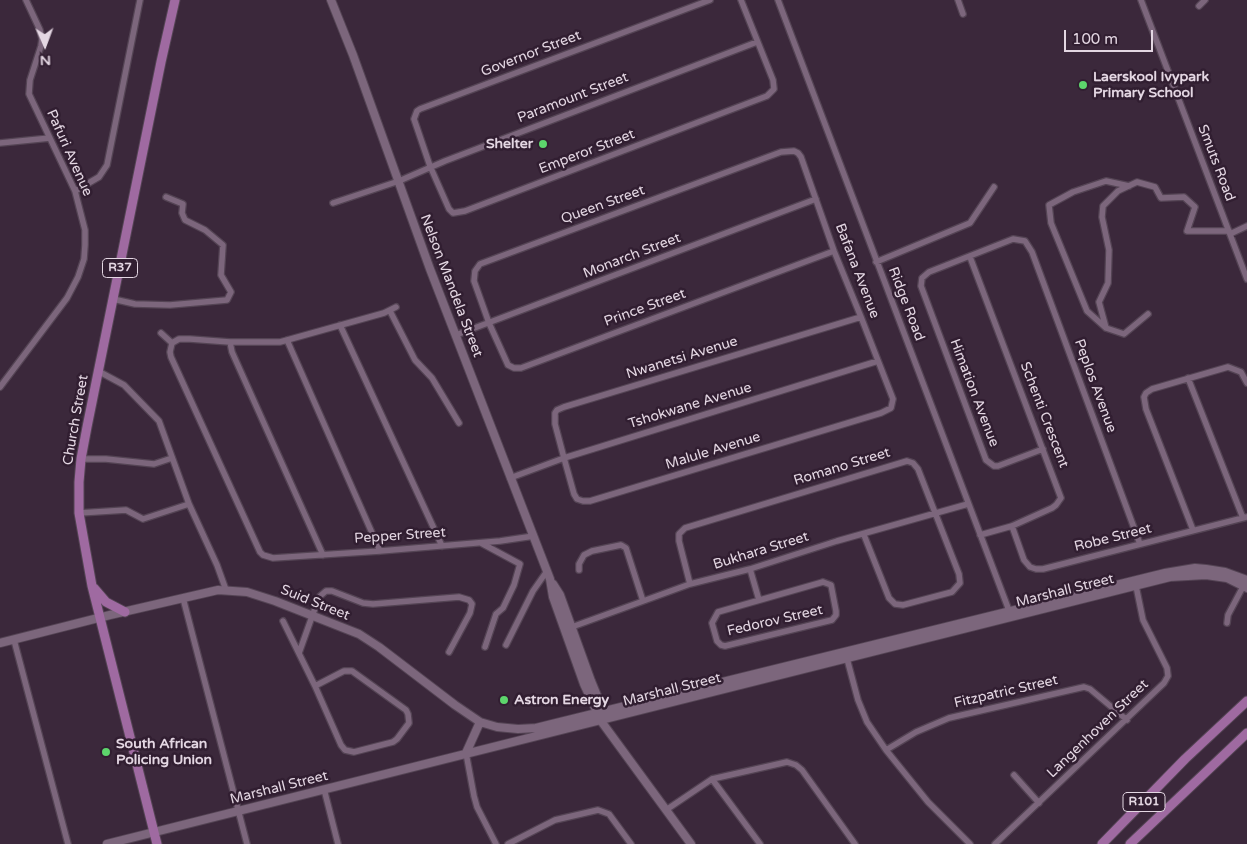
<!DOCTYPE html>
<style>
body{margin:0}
#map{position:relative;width:1247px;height:844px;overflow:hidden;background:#3b283b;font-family:"Varela Round",sans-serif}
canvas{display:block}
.north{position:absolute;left:20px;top:20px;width:50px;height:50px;-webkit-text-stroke:4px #311e31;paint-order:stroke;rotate:178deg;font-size:14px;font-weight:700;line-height:20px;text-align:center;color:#e4d7e3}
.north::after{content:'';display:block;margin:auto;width:18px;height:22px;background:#e4d7e3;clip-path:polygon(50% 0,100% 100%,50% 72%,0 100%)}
.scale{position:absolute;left:1064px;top:30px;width:89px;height:22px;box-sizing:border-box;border:2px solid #e4d7e3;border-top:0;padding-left:6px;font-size:15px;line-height:18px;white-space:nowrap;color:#e4d7e3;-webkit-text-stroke:4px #311e31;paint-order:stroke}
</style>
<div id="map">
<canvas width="1247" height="844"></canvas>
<div class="north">N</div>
<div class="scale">100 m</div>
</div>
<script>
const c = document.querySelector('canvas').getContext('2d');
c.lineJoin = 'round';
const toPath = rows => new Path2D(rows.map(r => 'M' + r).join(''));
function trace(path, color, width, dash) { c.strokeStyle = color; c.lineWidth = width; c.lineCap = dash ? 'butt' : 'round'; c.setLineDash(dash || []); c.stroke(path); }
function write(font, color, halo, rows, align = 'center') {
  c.font = font + ' "Varela Round",sans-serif'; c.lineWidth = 5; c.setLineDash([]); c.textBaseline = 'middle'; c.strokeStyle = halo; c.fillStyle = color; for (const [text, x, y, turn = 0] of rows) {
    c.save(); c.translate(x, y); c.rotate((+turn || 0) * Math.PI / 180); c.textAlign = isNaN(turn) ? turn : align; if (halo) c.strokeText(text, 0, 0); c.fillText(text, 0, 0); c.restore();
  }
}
const minor = toPath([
 [710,0,420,109,417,111,414,119,430,166,449,209,453,213,465,211,767,96,774,89,773,80,741,0],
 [778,0,1010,613],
 [958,0,963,14],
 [1141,0,1247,279],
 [1199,6,1205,0],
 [0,143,50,138],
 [1129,186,1106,181,1073,192,1049,205,1051,223,1087,311,1106,328,1124,334,1148,314],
 [75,191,99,177,107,165,140,0],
 [333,203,399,181,445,161,757,42],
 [1230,234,1247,226],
 [834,251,521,368,514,368,508,365,489,323,474,281,475,271,480,264,781,152,794,151,798,153,801,157,834,251,861,317,893,399,891,408,881,413,590,501,583,501,577,499,574,494,564,458,555,424,555,413,557,410,564,407,861,317],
 [970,257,1061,498,1056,505,1052,508,1012,526,980,535],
 [876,262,970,223,994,187],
 [113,299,135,304,170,305,227,300,231,292,221,275,223,245,205,230,185,220,182,213,183,204,166,197],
 [390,311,415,360,432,378,459,423],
 [340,325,442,546],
 [1106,328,1099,302,1108,283,1109,250,1102,217,1103,206,1118,191,1137,182,1155,187,1161,198,1184,197,1195,207,1187,231,1229,231],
 [161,333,172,343],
 [456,335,816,199],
 [287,340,380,551],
 [230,342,232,352,323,555],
 [172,343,170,352,171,357,260,552,263,555,273,558,380,551,500,541,534,536],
 [172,343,179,339,190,339,230,342,280,342,384,313,396,307],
 [1188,378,1243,518],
 [0,387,67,298,78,277,84,259,85,245,85,230,75,191,29,94,30,80,41,46,42,39,40,30,26,0],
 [1043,449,998,466,994,466,986,460,921,286,922,278,929,272,1013,239,1025,241,1032,252,1140,544],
 [81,459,106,459,154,464,172,458],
 [510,478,564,458,878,361],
 [189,504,217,565,226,590],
 [79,513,126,510,143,519,189,504,159,421,124,385,98,371],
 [1012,526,1024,560,1030,567,1036,569,1043,569,1247,517],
 [1193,530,1146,409,1144,397,1146,393,1152,389,1228,367,1241,372,1247,383],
 [481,543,520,564,514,585,503,608,496,614,485,647],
 [750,569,759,600],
 [579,570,579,564,584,555,592,551,621,545,626,548,643,601],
 [823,582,831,585,836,611,836,615,832,620,725,646,721,645,717,641,712,623,718,612,823,582],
 [690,584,679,541,679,534,685,528,907,461,913,463,918,469,959,574,960,583,952,592,903,605,895,604,889,598,864,535],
 [183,598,247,844],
 [283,621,315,686,341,745,345,750,354,752,393,742,397,739,409,723,408,714,406,710,352,671,344,671,315,686],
 [1227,623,1228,615,1245,583],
 [569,628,690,584,750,569,837,541,968,504],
 [14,640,68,844],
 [506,645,533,591,547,571],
 [299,653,319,597,326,591,332,591,363,603,373,604,459,597,469,600,472,604,470,613,449,652],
 [846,655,858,700,867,722,886,750,928,802,970,844],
 [886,750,916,732,949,718,1084,687,1090,689,1127,720],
 [466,753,474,796,477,807,496,844],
 [1014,775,1039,803],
 [712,779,760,844],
 [324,789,338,844],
 [666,810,712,779,787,762,796,765,802,770,855,844],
 [508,844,555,820,598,810,609,814,631,844],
 [995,844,1164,683,1168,676,1167,668,1143,620,1136,586]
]);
const tertiary = toPath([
 [331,0,353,55,430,269,550,579,553,597,584,684,601,721,691,844],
 [553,584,560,595,591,681,605,715],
 [0,643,110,615,218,590,247,592,275,601,359,634,379,647,455,705,480,722,497,727,518,729,536,728,552,724,1165,573,1195,568,1206,569,1225,572,1247,580],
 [466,753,480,722],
 [107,844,1170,577,1206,575,1227,578,1247,588]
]);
const primary = toPath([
 [94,588,106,602,125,612],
 [157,844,92,586,79,513,79,482,81,459,87,427,161,62,175,0],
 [1102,844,1185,759,1247,701],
 [1130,844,1247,733]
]);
trace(minor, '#544454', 8);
trace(tertiary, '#544454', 10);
trace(primary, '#544454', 11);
trace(minor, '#7c667c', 5.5);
trace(tertiary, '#7c667c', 8);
trace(primary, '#9f6aa1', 9);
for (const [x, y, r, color] of [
 [1083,85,5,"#5dd56c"],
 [543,144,5,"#5dd56c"],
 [504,700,5,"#5dd56c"],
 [106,752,5,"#5dd56c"]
]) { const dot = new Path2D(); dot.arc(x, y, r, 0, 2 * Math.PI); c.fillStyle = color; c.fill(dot); trace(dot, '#311e31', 2); }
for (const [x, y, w] of [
 [120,268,35],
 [1144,802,42]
]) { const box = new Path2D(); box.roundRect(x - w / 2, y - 9.5, w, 19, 4); c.fillStyle = '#311e31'; c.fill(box); trace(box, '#e4d7e3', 1); }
write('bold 12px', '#e4d7e3', null, [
 ["R37",120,268],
 ["R101",1144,802]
]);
write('14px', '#e4d7e3', '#311e31', [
 ["Governor Street",531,54,-21],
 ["Paramount Street",573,98,-21],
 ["Emperor Street",587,152,-21],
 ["Pafuri Avenue",69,153,66],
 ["Smuts Road",1216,163,69],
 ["Queen Street",603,205,-20],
 ["Monarch Street",632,256,-21],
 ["Bafana Avenue",857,271,69],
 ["Nelson Mandela Street",451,286,69],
 ["Ridge Road",906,304,69],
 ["Prince Street",645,308,-20],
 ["Nwanetsi Avenue",682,358,-17],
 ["Peplos Avenue",1095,386,70],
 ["Himation Avenue",974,393,69],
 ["Tshokwane Avenue",690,406,-17],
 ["Schenti Crescent",1044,415,69],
 ["Church Street",76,420,-80],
 ["Malule Avenue",713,451,-17],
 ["Romano Street",842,467,-17],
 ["Pepper Street",400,536,-4],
 ["Robe Street",1113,538,-14],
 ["Bukhara Street",761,551,-17],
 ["Marshall Street",1065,591,-14],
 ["Suid Street",315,603,22],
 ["Fedorov Street",775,621,-13],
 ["Marshall Street",672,690,-14],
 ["Fitzpatric Street",1006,692,-13],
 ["Langenhoven Street",1098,729,-44],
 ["Marshall Street",279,788,-14]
]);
write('bold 14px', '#e4d7e3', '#311e31', [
 ["Laerskool Ivypark",1093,77],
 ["Primary School",1093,93],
 ["Shelter",533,144,"right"],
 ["Astron Energy",514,700],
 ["South African",116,744],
 ["Policing Union",116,760]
], 'left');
</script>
